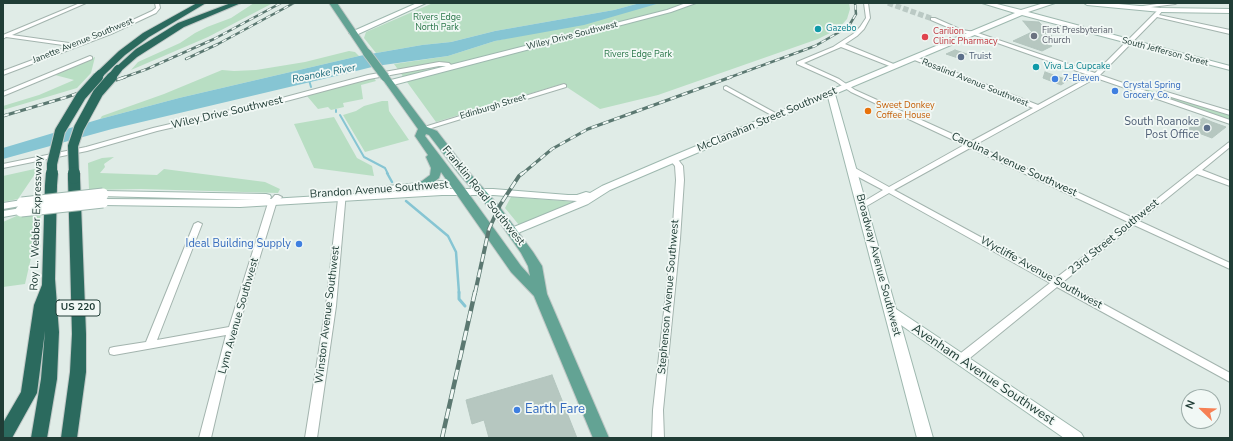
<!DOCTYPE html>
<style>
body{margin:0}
#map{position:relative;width:1233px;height:441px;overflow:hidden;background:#e0ece7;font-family:"Nunito Sans",sans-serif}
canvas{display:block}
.frame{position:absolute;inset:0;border:4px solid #203d36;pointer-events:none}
.north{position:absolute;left:1181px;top:389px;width:40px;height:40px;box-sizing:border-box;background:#f1f8f5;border:1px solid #9dada9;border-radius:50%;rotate:293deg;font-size:11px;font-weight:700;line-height:16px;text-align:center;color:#203d36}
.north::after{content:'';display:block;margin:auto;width:14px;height:18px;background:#f68054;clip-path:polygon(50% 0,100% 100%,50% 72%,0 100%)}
</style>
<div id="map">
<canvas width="1233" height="441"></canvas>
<div class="frame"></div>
<div class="north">N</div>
</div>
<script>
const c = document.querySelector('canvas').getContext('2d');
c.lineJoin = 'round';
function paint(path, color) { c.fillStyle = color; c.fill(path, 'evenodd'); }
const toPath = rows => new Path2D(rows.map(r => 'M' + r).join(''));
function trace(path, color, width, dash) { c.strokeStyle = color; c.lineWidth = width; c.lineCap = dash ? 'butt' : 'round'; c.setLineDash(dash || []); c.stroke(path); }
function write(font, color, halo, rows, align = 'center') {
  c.font = font + ' "Nunito Sans",sans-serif'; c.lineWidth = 3.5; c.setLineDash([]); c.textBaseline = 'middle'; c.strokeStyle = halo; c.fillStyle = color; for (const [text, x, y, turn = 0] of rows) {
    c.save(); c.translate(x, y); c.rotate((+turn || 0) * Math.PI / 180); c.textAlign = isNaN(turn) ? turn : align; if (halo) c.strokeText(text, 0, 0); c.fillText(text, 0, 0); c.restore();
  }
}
paint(toPath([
 [254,3,273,3,208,37,131,70,138,62,180,43,195,33,207,27,231,18],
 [433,3,640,3,614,10,495,31,451,42,422,45,376,53,364,38,366,32],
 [660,3,849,3,850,9,847,19,838,29,818,39,658,95,600,109,562,84,436,122,394,64,448,56,495,41],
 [349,51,355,52,359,56,179,98,100,119,102,116,164,94,222,70,234,71,256,70,305,62],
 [95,57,91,73,77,88,3,110,3,106,39,95,74,80,55,75],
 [373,77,376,81,361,85,363,99,343,103,344,107,331,110,328,107,318,109,307,96],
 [1115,80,1230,114,1230,120],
 [382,101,388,101,389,111,409,140,365,152,343,115,356,111,364,106],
 [334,117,357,158,372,166,374,176,314,168,294,124],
 [114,157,104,164,105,167,100,173,157,175,164,169,265,182,280,189,278,193,141,189,89,190,88,163,102,158],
 [39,168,18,199,3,202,3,176],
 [511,197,564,201,575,202,519,225,505,208],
 [42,210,25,284,3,287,3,222,21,214]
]), '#b8dec3');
paint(toPath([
 [640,3,660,3,584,25,495,41,448,56,376,66,340,75,112,129,3,159,3,148,100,119,179,98,359,56,422,45,451,42,495,31,614,10]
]), '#86c5d3');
trace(toPath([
 [309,80,311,87],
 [336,110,336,112],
 [340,115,364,157,385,168,388,174]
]), '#86c5d3', 2);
trace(toPath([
 [387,173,392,182],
 [406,201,448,236,456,252,459,293]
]), '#86c5d3', 2.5);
trace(toPath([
 [459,292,459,299,465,306]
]), '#86c5d3', 3);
const building = toPath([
 [1023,21,1039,22,1052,36,1043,40,1048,42,1045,44,1052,46,1042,51,1013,41,1032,32,1023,21],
 [955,50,967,54,958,58,946,54,955,50],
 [1045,72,1068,80,1061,85,1043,78,1045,72],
 [1203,118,1212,122,1226,127,1212,138,1188,129,1203,118],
 [552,375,577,438,489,438,484,420,472,424,466,400,552,375]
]);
paint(building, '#b6c7c0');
trace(building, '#b3c5be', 1);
trace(toPath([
 [888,3,933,19]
]), '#bac9c4', 5.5, [5.5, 2.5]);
const street = toPath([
 [80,3,86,3,12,35,76,44,107,32,152,11,156,8,155,3,159,3,160,8,156,13,111,34,3,75,3,71,70,46,6,37,3,39,3,35,80,3],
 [864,3,868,3,870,18,864,29,857,36,845,44,896,65,896,67,892,67,841,47,804,63,839,79,855,90,970,142,1033,108,912,59,912,57,916,57,1038,105,1091,76,972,34,959,32,931,20,931,18,935,18,962,30,975,32,1095,73,1159,9,1163,10,1159,15,1230,30,1230,34,1157,17,1100,75,1230,120,1230,124,1096,78,975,145,1133,218,1228,143,1230,142,1230,147,1202,170,1230,181,1230,186,1197,174,1139,221,1230,263,1230,269,1134,225,1063,282,1230,373,1230,382,1057,287,965,362,961,363,957,362,956,359,957,356,1050,283,889,193,865,207,862,207,858,205,883,190,849,172,848,170,849,168,855,168,889,187,964,145,851,92,835,81,797,64,797,62,833,47,853,34,860,27,866,18,864,3],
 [970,148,1128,222,1056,278,894,190,970,148],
 [1164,3,1177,3,1175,4,1136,9,1134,8,1136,7,1164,3],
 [90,56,92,57,92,59,3,96,3,92,90,56],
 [439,62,449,63,453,67,450,69,445,66,439,66,369,79,279,103,157,131,87,151,3,168,3,164,86,147,153,128,278,99,368,75,439,62],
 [564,84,566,85,566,87,425,130,421,130,420,129,421,128,564,84],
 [726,86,779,115,780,116,779,117,775,117,724,89,724,87,726,86],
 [1160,90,1230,111,1230,115,1158,93,1157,92,1160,90],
 [670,157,676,157,683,166,684,180,680,239,663,410,664,438,652,438,653,410,672,239,676,180,675,166,669,159,670,157],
 [339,190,342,190,346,192,336,306,317,438,305,438,326,306,339,190],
 [275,195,278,195,282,197,276,204,232,348,211,438,199,438,226,335,114,355,110,354,109,351,110,348,114,347,146,342,194,224,198,222,202,224,157,340,229,327,268,203,275,195]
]);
const secondary = toPath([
 [417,3,426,3,356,35,353,35,349,33,417,3],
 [686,3,696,3,671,12,393,85,387,85,386,83,387,81,667,10,686,3],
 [982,3,993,3,1021,10,1044,3,1055,3,1028,12,1230,66,1230,70,1022,15,835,94,896,309,1081,433,1084,438,1064,438,901,325,933,438,917,438,828,97,610,190,588,204,513,235,509,233,507,231,509,229,577,201,493,195,442,195,240,207,103,205,98,202,103,199,256,200,99,196,98,194,103,191,266,194,270,195,271,197,270,199,371,193,366,190,367,188,440,181,456,182,461,185,456,188,440,187,373,193,442,189,493,189,568,195,577,195,586,192,590,193,602,186,670,157,1015,13,982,3],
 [1084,3,1108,3,1161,8,1230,9,1230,13,1161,12,1087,5,1084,3],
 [22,200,26,201,27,203,26,205,3,209,3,203,22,200],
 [21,208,26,211,25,213,3,217,3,211,21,208]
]);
const primary = toPath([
 [329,3,337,3,371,53,370,55,364,55,329,3],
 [385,74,388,75,427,127,437,131,467,170,499,206,533,252,542,266,547,294,609,438,593,438,534,296,511,272,441,172,439,178,430,185,412,190,406,187,408,185,422,181,430,175,431,168,426,157,428,155,415,136,418,129,381,77,385,74],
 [426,134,429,135,459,174,491,210,521,253,528,266,530,276,521,266,466,190,428,140,425,136,426,134]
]);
const highway = toPath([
 [197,3,206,3,149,37,125,55,103,76,97,76,96,74,97,72,119,51,143,33,197,3],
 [231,3,241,3,184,27,137,57,121,71,118,72,114,69,136,49,178,23,231,3],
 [74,175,80,178,86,334,86,372,77,438,61,438,70,372,72,334,68,178,74,175],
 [51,182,57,185,55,279,59,332,57,379,47,438,31,438,41,379,45,331,37,393,12,438,3,438,3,423,21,392,34,305,42,285,45,185,51,182]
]);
trace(street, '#a3b4ae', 2);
trace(secondary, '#9eb8af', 2);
trace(primary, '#c1c9c7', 2);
trace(highway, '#c1c9c7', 2);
paint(street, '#fff');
paint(secondary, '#fff');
paint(primary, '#63a394');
paint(highway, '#2b6a5e');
const railFar3 = toPath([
 [186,59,218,44,294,3],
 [122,78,147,69,214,39,281,3],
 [728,78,815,46,841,31,850,24,856,14,855,3]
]);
const railFar2 = toPath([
 [3,116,67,97,125,77],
 [522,174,552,149,588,129,731,77]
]);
const railFar1 = toPath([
 [475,293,489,229,500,205,519,176,523,173]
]);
const rail = toPath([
 [442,438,475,292]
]);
trace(railFar3, '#5b7871', 2.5);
trace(railFar2, '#5b7871', 3);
trace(railFar1, '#5b7871', 4);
trace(rail, '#5b7871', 4.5);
trace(railFar3, '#f1f8f5', 1.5, [5]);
trace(railFar2, '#f1f8f5', 2, [6]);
trace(railFar1, '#f1f8f5', 2.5, [8]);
trace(rail, '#f1f8f5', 3, [10]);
const secondaryBridge = toPath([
 [22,203,103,194],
 [21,211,103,202]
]);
const primaryBridge = toPath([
 [367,53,385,77]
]);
const highwayBridgeFar2 = toPath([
 [97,78,100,74],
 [111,78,118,69]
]);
const highwayBridgeFar1 = toPath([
 [52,174,52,164,60,131,81,96,98,77],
 [74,174,73,146,79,128,98,93,112,77]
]);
const highwayBridge = toPath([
 [74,173,74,178],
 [51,185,52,173]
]);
trace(secondaryBridge, '#9eb8af', 13, []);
trace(primaryBridge, '#c1c9c7', 10, []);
trace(highwayBridgeFar2, '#c1c9c7', 10, []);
trace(highwayBridgeFar1, '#c1c9c7', 12, []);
trace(highwayBridge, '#c1c9c7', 14, []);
trace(secondaryBridge, '#fff', 11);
trace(primaryBridge, '#63a394', 8);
trace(highwayBridgeFar2, '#2b6a5e', 8);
trace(highwayBridgeFar1, '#2b6a5e', 10);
trace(highwayBridge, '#2b6a5e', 12);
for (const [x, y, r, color] of [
 [818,29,4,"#0f9aa8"],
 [1034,36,4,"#6b7280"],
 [925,37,4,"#e0444e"],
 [961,57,4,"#5c6f8a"],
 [1036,67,4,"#0f9aa8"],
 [1055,79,4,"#3f7fe0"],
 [1115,91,4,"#3f7fe0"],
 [868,111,4,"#e8710a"],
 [1207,128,4,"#5c6f8a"],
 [299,244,4,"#3f7fe0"],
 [517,410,4,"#3f7fe0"]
]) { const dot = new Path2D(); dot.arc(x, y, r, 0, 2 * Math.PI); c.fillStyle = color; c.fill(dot); trace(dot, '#f1f8f5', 1.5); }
write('9px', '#297548', '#f1f8f5', [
 ["Rivers Edge",437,18],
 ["North Park",437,28],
 ["Rivers Edge Park",638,55]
]);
write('9px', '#0d838f', '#f1f8f5', [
 ["Gazebo",826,29],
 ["Viva La Cupcake",1044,67]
], 'left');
write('9px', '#5b616d', '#f1f8f5', [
 ["First Presbyterian",1042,31],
 ["Church",1042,41]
], 'left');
write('9px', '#be3a42', '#f1f8f5', [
 ["Carilion",933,32],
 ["Clinic Pharmacy",933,42]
], 'left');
write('9px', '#203d36', '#f1f8f5', [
 ["Wiley Drive Southwest",572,36,-14],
 ["Janette Avenue Southwest",83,41,-22],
 ["South Jefferson Street",1165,52,15],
 ["Rosalind Avenue Southwest",975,83,22],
 ["Edinburgh Street",493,107,-17]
]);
write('9px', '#4e5e75', '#f1f8f5', [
 ["Truist",969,57]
], 'left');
write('9px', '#366cbe', '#f1f8f5', [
 ["7-Eleven",1063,79],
 ["Crystal Spring",1123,86],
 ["Grocery Co.",1123,96]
], 'left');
write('9px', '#c56008', '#f1f8f5', [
 ["Sweet Donkey",876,106],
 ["Coffee House",876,116]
], 'left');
write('italic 10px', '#19687a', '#f1f8f5', [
 ["Roanoke River",324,74,-11]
]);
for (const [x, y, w] of [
 [78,308,44]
]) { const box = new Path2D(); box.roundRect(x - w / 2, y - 8, w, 16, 3); c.fillStyle = '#f1f8f5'; c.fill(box); trace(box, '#203d36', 1); }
write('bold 10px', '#203d36', null, [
 ["US 220",78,308]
]);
write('11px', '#203d36', '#f1f8f5', [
 ["Wiley Drive Southwest",227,113,-13],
 ["McClanahan Street Southwest",767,120,-23],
 ["Carolina Avenue Southwest",1014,165,25],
 ["Brandon Avenue Southwest",379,190,-4],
 ["Franklin Road Southwest",483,196,51],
 ["Roy L. Webber Expressway",37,223,-88],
 ["23rd Street Southwest",1114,237,-39],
 ["Broadway Avenue Southwest",878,265,75],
 ["Wycliffe Avenue Southwest",1041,273,29],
 ["Stephenson Avenue Southwest",669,297,-85],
 ["Winston Avenue Southwest",328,315,-83],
 ["Lynn Avenue Southwest",239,316,-74]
]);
write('11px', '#4e5e75', '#f1f8f5', [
 ["South Roanoke",1199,122],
 ["Post Office",1199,135]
], 'right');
write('11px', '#366cbe', '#f1f8f5', [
 ["Ideal Building Supply",291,244]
], 'right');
write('13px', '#203d36', '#f1f8f5', [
 ["Avenham Avenue Southwest",983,375,34]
]);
write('13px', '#366cbe', '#f1f8f5', [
 ["Earth Fare",525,410]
], 'left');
</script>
